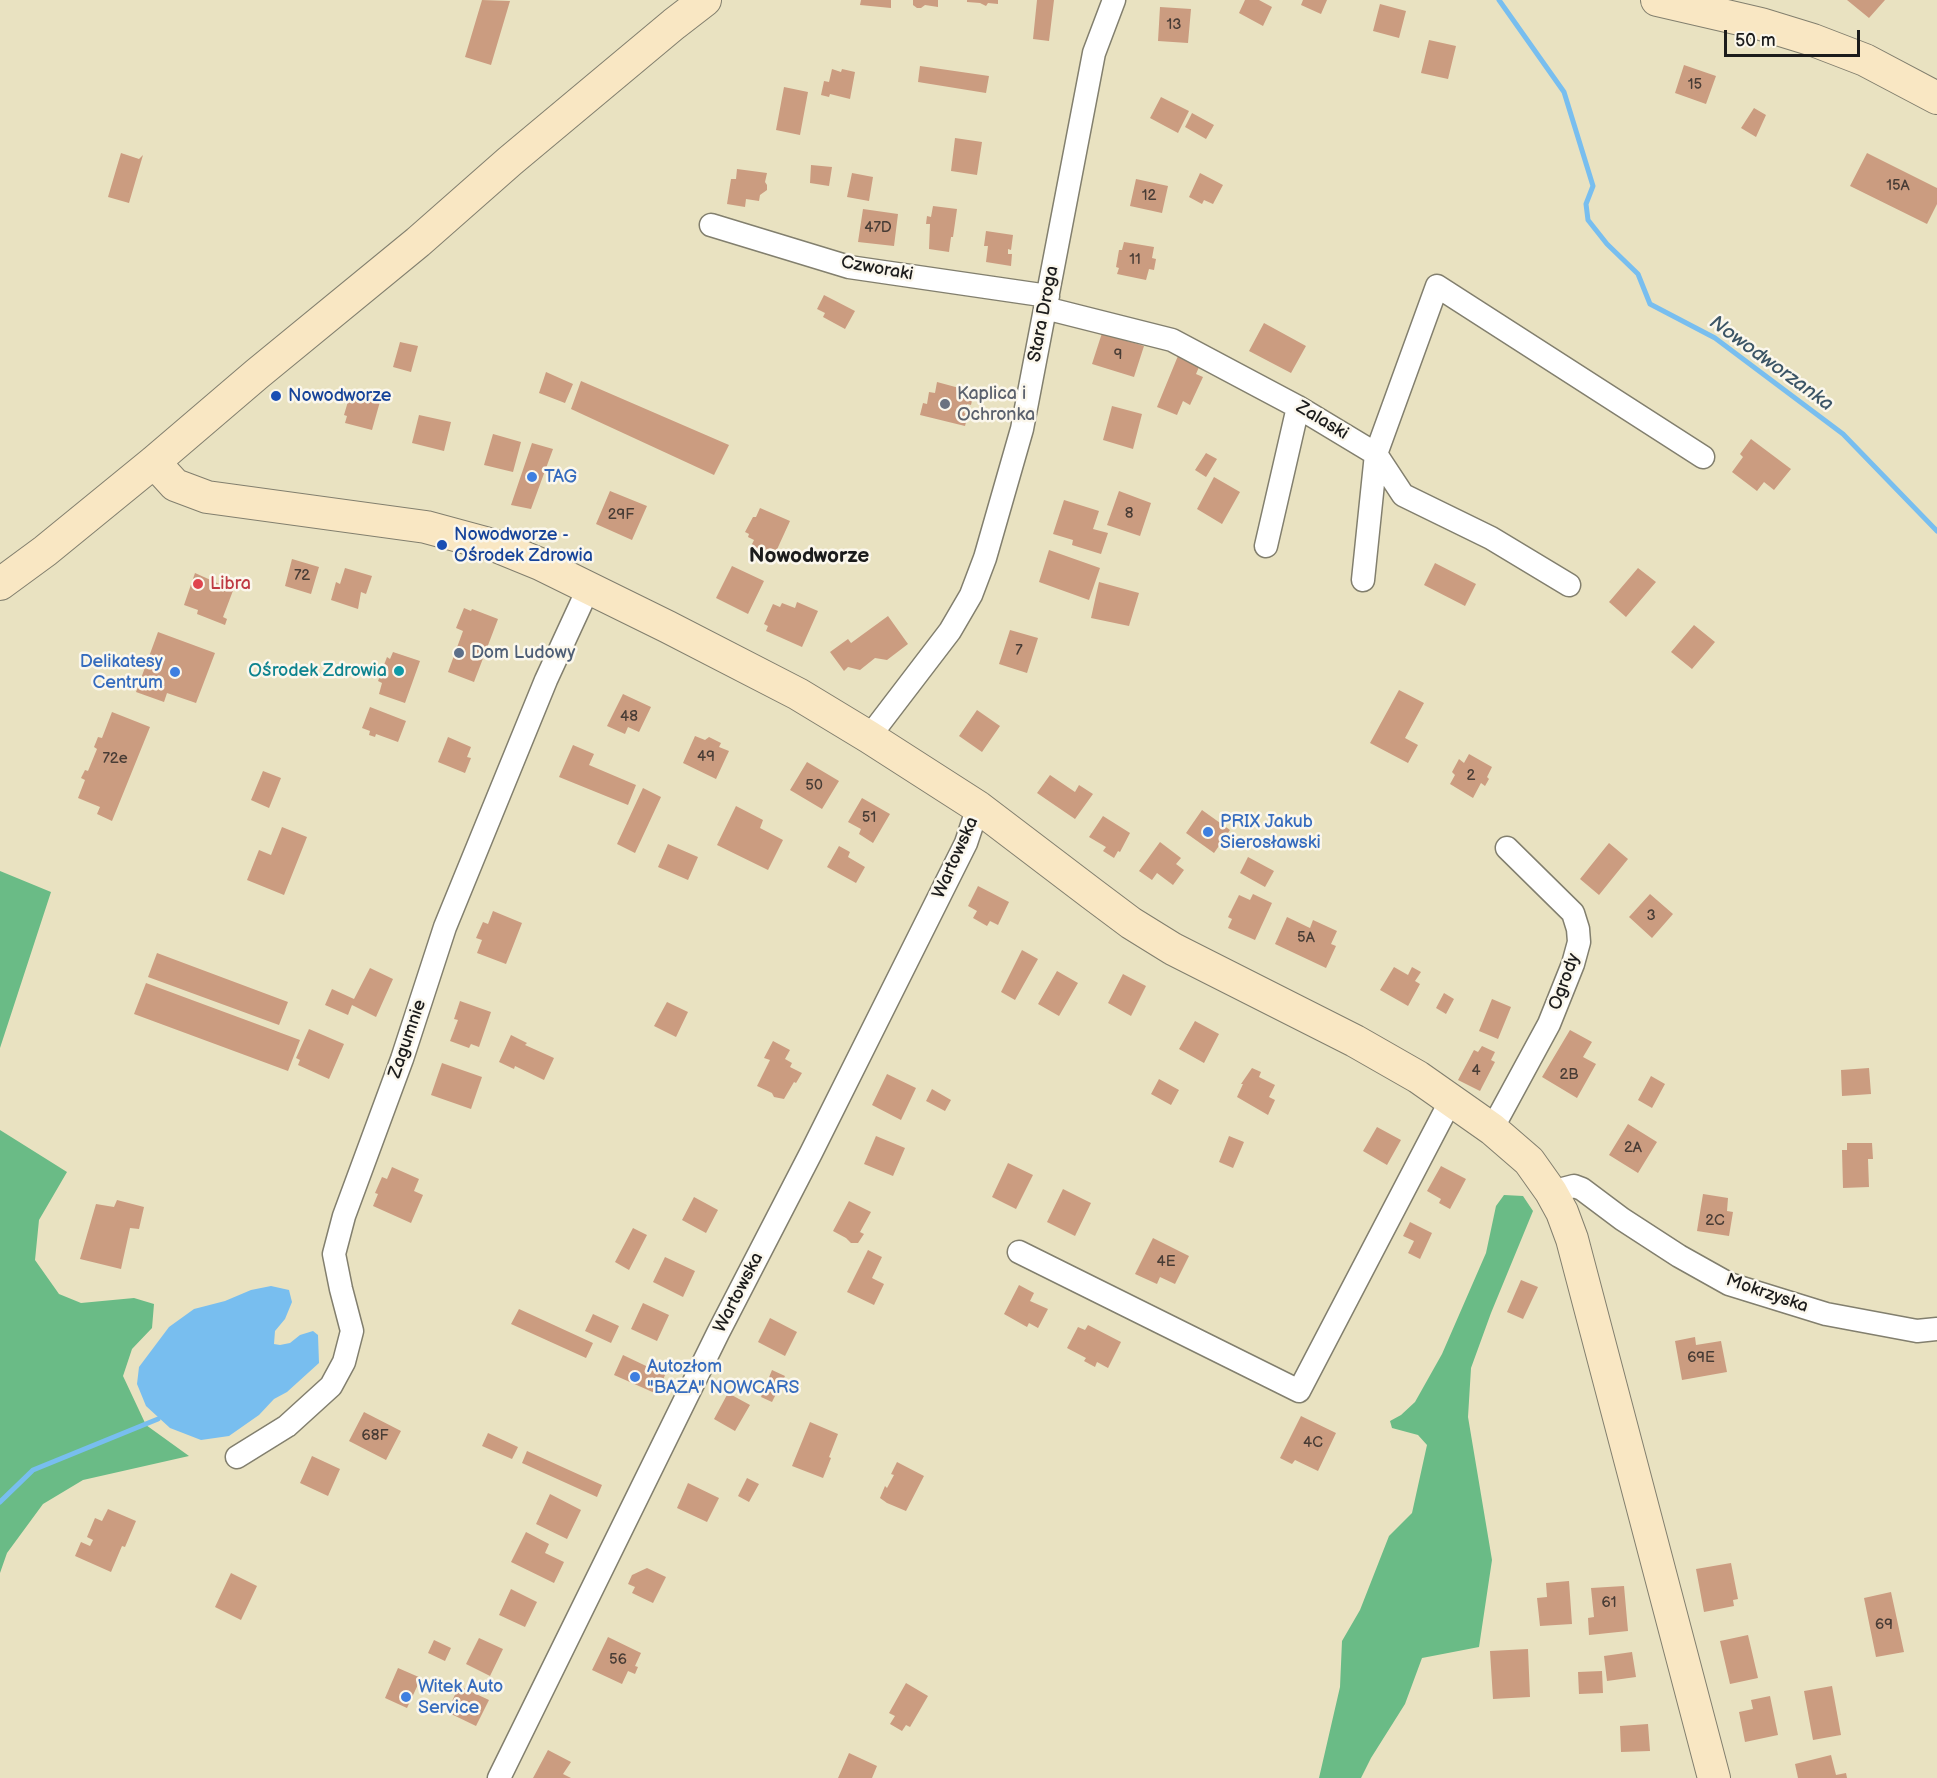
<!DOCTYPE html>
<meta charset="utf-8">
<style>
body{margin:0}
#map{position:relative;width:1937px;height:1778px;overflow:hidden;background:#e9e2c1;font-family:"Balsamiq Sans",sans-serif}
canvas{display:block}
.scale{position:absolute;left:1724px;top:30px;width:136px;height:27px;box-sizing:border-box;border:3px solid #1c1c1c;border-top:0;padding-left:8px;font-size:18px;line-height:21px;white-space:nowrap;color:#1c1c1c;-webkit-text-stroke:4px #fbf7ec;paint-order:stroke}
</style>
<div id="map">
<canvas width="1937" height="1778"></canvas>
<div class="scale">50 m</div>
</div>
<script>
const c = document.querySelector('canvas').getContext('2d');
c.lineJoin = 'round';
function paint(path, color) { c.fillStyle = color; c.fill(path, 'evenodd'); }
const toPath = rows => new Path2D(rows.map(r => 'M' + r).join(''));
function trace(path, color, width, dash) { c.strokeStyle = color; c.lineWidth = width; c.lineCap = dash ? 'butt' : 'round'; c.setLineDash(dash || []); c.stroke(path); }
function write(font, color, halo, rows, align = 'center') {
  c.font = font + ' "Balsamiq Sans",sans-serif'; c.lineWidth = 5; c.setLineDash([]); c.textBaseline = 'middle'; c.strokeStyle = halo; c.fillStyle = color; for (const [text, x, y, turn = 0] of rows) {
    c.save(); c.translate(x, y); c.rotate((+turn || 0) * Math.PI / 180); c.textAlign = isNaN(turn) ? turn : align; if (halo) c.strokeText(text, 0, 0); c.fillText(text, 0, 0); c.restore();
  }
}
paint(toPath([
 [0,871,51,892,0,1048],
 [0,1130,67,1172,39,1220,35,1260,59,1294,81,1303,134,1298,154,1304,152,1328,132,1349,123,1376,146,1425,189,1456,83,1480,43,1504,7,1553,0,1573],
 [1504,1195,1523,1196,1533,1211,1491,1313,1471,1368,1468,1417,1492,1560,1479,1647,1422,1658,1405,1704,1371,1758,1361,1778,1319,1778,1340,1687,1342,1641,1360,1610,1389,1536,1412,1513,1427,1445,1418,1435,1392,1428,1390,1421,1401,1415,1415,1402,1442,1354,1486,1253,1496,1206]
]), '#6abb86');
paint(toPath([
 [271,1286,289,1290,292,1302,285,1319,275,1331,274,1344,280,1345,290,1343,300,1335,313,1331,318,1335,319,1363,287,1392,274,1399,259,1415,229,1436,201,1440,170,1428,146,1406,137,1384,139,1367,169,1327,194,1309,225,1301,251,1290]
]), '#78beef');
trace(toPath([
 [1499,0,1564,92,1593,186,1586,204,1588,220,1607,244,1638,274,1650,304,1715,338,1843,434,1937,531],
 [0,1502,33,1470,158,1419]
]), '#78beef', 5);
paint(toPath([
 [482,0,510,1,491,65,465,57],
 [861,0,891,0,891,8,860,5],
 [913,0,938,0,938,7,925,5,921,8,917,8,913,5],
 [967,0,998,0,998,4,988,3,986,6,980,3,967,2],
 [1037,0,1054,0,1049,41,1033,39],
 [1245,0,1259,0,1272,7,1263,26,1239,13],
 [1303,0,1327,0,1321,14,1301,5],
 [1847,0,1885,0,1869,18],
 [1380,4,1406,11,1399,38,1373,31],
 [1160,7,1191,9,1188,43,1158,41],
 [1429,40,1456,46,1448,79,1421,73],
 [1684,65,1716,76,1706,104,1675,93],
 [920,66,989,76,986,93,918,82],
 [832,69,841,72,842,69,855,72,850,99,830,94,829,97,821,95,824,81,829,82],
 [784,87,808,92,800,135,776,130],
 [1161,97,1189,111,1178,133,1150,118],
 [1754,108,1766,115,1756,137,1741,128],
 [1192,113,1214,125,1206,139,1185,127],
 [955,138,982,142,977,175,951,171],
 [121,153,139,159,143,155,129,203,108,197],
 [1867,153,1937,188,1937,204,1927,224,1850,186],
 [811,165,832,167,829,186,810,183],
 [737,169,767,173,765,182,767,185,767,190,760,195,759,201,746,199,745,207,727,204,731,179,736,179],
 [852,173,873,177,869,201,847,197],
 [1200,173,1223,185,1213,204,1204,200,1202,204,1189,197],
 [1136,179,1168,186,1162,213,1130,206],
 [933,206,957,209,953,237,951,237,949,252,929,249,930,224,926,224,927,216,931,217],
 [863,209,898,214,894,246,858,242],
 [986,231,1013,235,1011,250,1008,249,1008,254,1012,254,1011,266,986,262,988,246,984,246],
 [1124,242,1154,247,1152,258,1156,259,1154,270,1149,269,1146,280,1117,274,1119,268,1116,267,1119,250,1122,250],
 [824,295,855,311,845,329,823,317,825,313,817,309],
 [1264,323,1306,346,1291,373,1249,351],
 [1102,333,1144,346,1134,377,1092,364],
 [400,342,418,346,411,372,393,367],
 [1180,351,1202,360,1196,374,1203,377,1190,405,1183,401,1177,415,1157,407],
 [546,372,573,384,565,403,539,393],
 [581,381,729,445,714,475,571,409],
 [937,382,974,392,971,405,967,404,964,413,968,414,965,426,920,415,923,403,927,404,929,392,935,393],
 [355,391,381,398,372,430,345,423,347,416,344,415,349,398,353,399],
 [1112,406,1142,414,1133,449,1103,440],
 [419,415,451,422,444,451,412,443],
 [493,434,521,442,513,472,484,465],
 [1751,439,1791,469,1774,490,1764,482,1757,491,1732,472,1743,457,1740,454],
 [532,443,553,449,531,509,511,505],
 [1206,453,1217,459,1206,477,1195,470],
 [1214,477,1240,492,1222,524,1197,509],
 [610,491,647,506,632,540,596,524],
 [1119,491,1151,503,1140,536,1107,525],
 [1064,500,1099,511,1093,529,1108,533,1101,554,1072,545,1073,540,1053,534],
 [760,508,790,521,774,556,751,546,754,540,748,537,749,534,745,532,753,517,756,517],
 [1049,550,1100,568,1089,600,1039,582],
 [292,559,319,567,311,594,285,586],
 [1435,563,1476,584,1465,606,1424,585],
 [732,566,764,581,748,614,716,598],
 [345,568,372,576,366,594,361,592,358,609,331,600,336,582,340,584],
 [1638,568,1656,582,1626,617,1609,602],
 [195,573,224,586,225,585,234,588,223,617,227,619,225,625,197,614,198,610,184,605],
 [1099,582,1139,593,1129,626,1091,618],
 [797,602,818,611,802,647,766,631,768,626,764,624,773,604,780,607,782,603,795,608],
 [464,608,471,611,472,609,498,619,474,682,448,672,463,631,456,628],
 [888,616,908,644,887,660,875,658,860,670,848,667,844,671,830,652,848,639,851,643],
 [1694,625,1715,642,1692,669,1671,652],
 [1010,630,1038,638,1027,673,999,664],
 [158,632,215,653,196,703,167,693,164,702,136,692],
 [393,652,420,661,405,703,379,694,382,683,378,681,387,657,390,659],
 [1399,690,1424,703,1405,738,1418,745,1408,763,1370,743],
 [623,694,651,707,639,732,628,727,625,734,607,726],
 [370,707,406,721,398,742,376,734,375,737,369,735,370,731,362,728],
 [977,710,1000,726,982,752,959,736],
 [112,712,150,727,112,821,97,814,100,807,78,798,85,780,81,778,85,770,88,771,97,749,94,747,98,737,102,738],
 [695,736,705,740,709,737,721,743,719,747,729,751,716,779,683,763],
 [448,737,471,747,467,757,471,758,465,773,438,762],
 [573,745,594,754,589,765,636,785,628,805,559,777],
 [1469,754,1492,767,1487,777,1489,779,1485,786,1481,783,1473,798,1450,784,1455,775,1452,772,1459,759,1464,763],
 [807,762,839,781,822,809,790,790],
 [263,771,281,778,269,808,251,800],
 [1050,775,1075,792,1079,785,1093,794,1075,819,1037,793],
 [643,788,661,797,635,853,617,844],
 [862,798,890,814,873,843,859,834,861,829,848,822],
 [736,806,763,820,760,828,783,840,768,870,717,845],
 [1202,810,1230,830,1214,853,1186,833],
 [1103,816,1130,833,1120,852,1118,851,1114,858,1103,851,1106,847,1089,837],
 [282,827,307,837,284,895,247,880,259,850,271,855],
 [1160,842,1181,858,1176,864,1184,870,1173,885,1157,873,1152,880,1139,871],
 [1609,843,1628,859,1599,895,1580,879],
 [668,844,698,857,688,880,658,867],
 [839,846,850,852,848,857,865,867,856,883,827,867],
 [1248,857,1274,871,1265,887,1240,873],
 [978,886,1009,902,998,925,990,921,987,926,973,918,977,911,968,906],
 [1253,894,1272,903,1255,940,1228,928,1232,919,1228,917,1239,895,1250,900],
 [1650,894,1673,914,1652,938,1629,917],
 [493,911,522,923,506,964,477,953,482,940,476,938,483,922,488,924],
 [1287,917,1310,928,1313,920,1337,931,1331,944,1336,946,1326,968,1275,944],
 [1022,950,1038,959,1015,1000,1001,992],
 [157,953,288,1002,279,1025,148,977],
 [1394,967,1408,975,1412,967,1421,972,1415,981,1420,984,1408,1006,1380,990],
 [370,968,393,979,376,1017,352,1005,348,1015,325,1005,332,989,354,999],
 [1057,971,1078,983,1059,1016,1038,1004],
 [1123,974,1146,986,1131,1016,1108,1003],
 [146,983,300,1040,288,1071,134,1014],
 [1444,993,1454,999,1446,1014,1436,1008],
 [1492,999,1511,1007,1498,1039,1479,1031],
 [460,1001,491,1012,479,1047,471,1044,469,1048,450,1041,458,1020,454,1019],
 [667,1002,688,1012,676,1037,654,1026],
 [1195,1021,1219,1034,1204,1063,1179,1049],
 [309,1029,344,1044,329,1079,298,1065,300,1060,296,1058],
 [1570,1030,1592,1042,1583,1057,1596,1064,1577,1098,1542,1077],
 [511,1035,527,1043,525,1045,554,1058,544,1080,515,1066,514,1069,499,1062],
 [773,1041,790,1050,785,1059,792,1063,790,1067,802,1073,796,1083,794,1082,784,1099,774,1097,772,1093,757,1086,770,1060,764,1058],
 [1482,1046,1495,1052,1491,1060,1495,1062,1480,1091,1458,1080,1474,1050,1478,1052],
 [442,1063,482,1077,471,1109,431,1095],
 [1252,1068,1261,1072,1259,1077,1275,1085,1269,1097,1275,1100,1268,1115,1237,1097,1243,1084,1241,1084],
 [1869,1068,1871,1094,1842,1096,1841,1070],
 [887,1074,916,1088,901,1120,872,1105],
 [1651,1076,1665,1084,1652,1108,1638,1100],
 [1159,1079,1179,1090,1171,1105,1151,1094],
 [932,1089,951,1100,945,1111,926,1101],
 [1628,1124,1657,1142,1638,1173,1609,1155],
 [1377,1127,1401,1140,1387,1165,1363,1151],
 [876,1136,905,1148,893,1176,864,1164],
 [1229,1136,1244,1142,1233,1168,1219,1162],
 [1847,1143,1872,1143,1873,1159,1868,1159,1869,1187,1843,1188,1842,1150,1847,1150],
 [1008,1163,1033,1175,1016,1209,992,1197],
 [1441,1166,1466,1179,1450,1209,1439,1203,1441,1199,1427,1191],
 [392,1167,419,1179,414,1191,423,1195,411,1223,373,1206,378,1194,375,1193,382,1177,387,1179],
 [1063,1189,1091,1203,1075,1236,1047,1222],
 [1703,1194,1728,1198,1727,1211,1733,1212,1729,1236,1697,1231],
 [694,1197,718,1210,706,1233,682,1220],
 [117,1200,144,1207,139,1229,130,1228,121,1269,80,1259,96,1204,114,1207],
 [849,1201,871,1212,860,1232,864,1234,858,1243,851,1243,846,1238,833,1231],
 [1410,1222,1432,1233,1420,1259,1408,1253,1414,1241,1403,1236],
 [633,1228,647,1235,629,1270,615,1262],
 [1153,1238,1189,1256,1175,1284,1160,1277,1157,1284,1135,1274],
 [868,1250,882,1257,872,1278,884,1284,874,1305,847,1292],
 [665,1257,695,1271,683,1297,653,1282],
 [1521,1280,1538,1287,1523,1319,1507,1312],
 [1019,1285,1034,1293,1030,1301,1048,1309,1038,1328,1029,1323,1027,1327,1004,1314],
 [643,1303,669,1315,657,1341,631,1329],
 [519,1309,593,1343,586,1358,511,1324],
 [593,1314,619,1326,611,1343,585,1331],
 [770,1318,797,1332,785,1356,758,1342],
 [1088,1325,1121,1342,1108,1368,1097,1362,1095,1367,1084,1361,1086,1358,1067,1348,1078,1327,1085,1330],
 [1695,1337,1696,1345,1721,1341,1727,1372,1682,1380,1675,1341],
 [623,1355,665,1375,657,1394,614,1375],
 [772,1370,785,1376,772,1402,761,1397],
 [728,1393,750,1405,735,1431,714,1419],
 [364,1412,401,1431,386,1460,349,1441],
 [1301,1416,1336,1433,1318,1471,1295,1460,1292,1464,1280,1458],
 [810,1422,838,1434,829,1457,831,1458,823,1478,792,1466],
 [488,1433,518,1447,512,1459,482,1446],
 [527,1451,602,1485,597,1497,522,1463],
 [312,1456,340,1469,328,1496,300,1483],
 [897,1462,924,1476,906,1511,887,1503,880,1498,885,1486,887,1488,894,1475,891,1474],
 [747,1478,759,1484,749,1502,738,1496],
 [688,1483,719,1498,707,1522,677,1508],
 [550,1494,581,1510,567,1539,536,1524],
 [108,1509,136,1521,125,1547,122,1546,111,1572,75,1556,81,1542,90,1546,93,1540,87,1537,95,1518,102,1521],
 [526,1532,549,1544,545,1553,564,1562,554,1583,511,1562],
 [1731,1563,1738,1599,1733,1600,1734,1606,1704,1612,1696,1569],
 [647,1568,666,1577,653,1603,632,1593,635,1587,628,1584,632,1575],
 [231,1573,257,1586,241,1620,215,1607],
 [1569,1581,1572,1624,1540,1626,1537,1598,1547,1597,1546,1583],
 [1624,1586,1628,1631,1589,1635,1588,1618,1594,1617,1591,1588],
 [511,1589,537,1602,525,1627,499,1615],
 [1891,1592,1904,1652,1876,1657,1864,1598],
 [1748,1635,1758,1678,1730,1684,1720,1641],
 [608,1637,641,1653,635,1666,638,1667,635,1674,628,1671,622,1684,592,1670],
 [479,1638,503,1649,490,1676,466,1664],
 [434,1640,451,1648,445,1661,428,1653],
 [1528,1649,1530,1697,1493,1699,1490,1651],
 [1632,1652,1636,1677,1607,1681,1604,1656],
 [398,1668,421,1678,407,1708,385,1698],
 [1602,1671,1603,1693,1579,1694,1578,1672],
 [906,1683,928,1696,910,1727,906,1725,902,1731,890,1724,895,1716,889,1713],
 [459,1686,489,1700,476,1726,447,1712],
 [1832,1686,1841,1735,1813,1740,1804,1691],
 [1770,1696,1778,1735,1745,1742,1739,1712,1753,1709,1751,1700],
 [1648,1724,1650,1751,1621,1752,1620,1726],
 [548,1750,571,1762,563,1774,571,1778,533,1778],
 [849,1753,877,1766,872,1778,838,1778],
 [1831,1755,1836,1775,1846,1773,1847,1778,1798,1778,1795,1764]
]), '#cb9c80');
const street = toPath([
 [711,225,849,267,1048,296],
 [1045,308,1172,340,1298,407,1376,454,1403,495,1491,538,1569,585],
 [1266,546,1298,407],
 [1363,580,1376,454,1437,286,1703,457],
 [869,737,950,631,971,595,985,558,1022,429,1094,53,1114,0],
 [1492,1129,1549,1024,1573,964,1579,942,1578,929,1573,913,1507,848],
 [1551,1192,1574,1186,1582,1189,1622,1219,1679,1256,1729,1284,1826,1314,1917,1331,1937,1329],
 [1019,1252,1299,1391,1451,1100],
 [237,1457,287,1426,331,1386,344,1362,352,1331,341,1289,334,1254,344,1216,402,1059,445,927,546,680,588,589],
 [499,1778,718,1333,811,1153,966,843,978,807]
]);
const secondary = toPath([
 [1657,0,1761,24,1813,40,1865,60,1937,98],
 [154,462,175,485,207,497,426,527,496,546,540,564,668,627,798,694,869,737,978,807,1091,893,1131,923,1173,949,1355,1041,1418,1077,1492,1129,1529,1161,1551,1192,1562,1212,1572,1239,1714,1778],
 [0,584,45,551,154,462,257,374,418,242,510,161,674,24,705,0]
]);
trace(street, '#827f6e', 25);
trace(secondary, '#827f6e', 34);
trace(street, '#fff', 22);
trace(secondary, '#f9e7c3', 32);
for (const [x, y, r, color] of [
 [276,396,6,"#1a4fb4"],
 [945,404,6,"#6b7280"],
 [532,477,6,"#3f7fe0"],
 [442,545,6,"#1a4fb4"],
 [198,584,6,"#e0444e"],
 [459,653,6,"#5c6f8a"],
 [399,671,6,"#0f9aa8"],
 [175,672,6,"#3f7fe0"],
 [1208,832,6,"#3f7fe0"],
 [635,1377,6,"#3f7fe0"],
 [406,1697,6,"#3f7fe0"]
]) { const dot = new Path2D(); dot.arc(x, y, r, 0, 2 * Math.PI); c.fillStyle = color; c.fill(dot); trace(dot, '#fbf7ec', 2); }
write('15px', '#483c35', null, [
 ["13",1174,25],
 ["15",1695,85],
 ["15A",1898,186],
 ["12",1149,196],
 ["47D",878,228],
 ["11",1135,260],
 ["9",1118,355],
 ["8",1129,514],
 ["29F",621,515],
 ["72",302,576],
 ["7",1019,651],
 ["48",629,717],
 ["49",706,757],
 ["72e",115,759],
 ["2",1471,776],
 ["50",814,786],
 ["51",869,818],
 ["3",1651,916],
 ["5A",1306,938],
 ["4",1476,1071],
 ["2B",1569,1075],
 ["2A",1633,1148],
 ["2C",1715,1221],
 ["4E",1166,1262],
 ["69E",1701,1358],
 ["68F",375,1436],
 ["4C",1313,1443],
 ["61",1609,1603],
 ["69",1884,1625],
 ["56",618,1660]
]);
write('18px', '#1c1c1c', '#fbf7ec', [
 ["Czworaki",877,269,10],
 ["Stara Droga",1044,314,-79],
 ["Zalaski",1322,421,31],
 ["Wartowska",956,858,-66],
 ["Ogrody",1565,982,-70],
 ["Zagumnie",408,1039,-71],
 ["Wartowska",739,1293,-63],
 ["Mokrzyska",1767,1294,19]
]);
write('18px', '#5b616d', '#fbf7ec', [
 ["Kaplica i",957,394],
 ["Ochronka",957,415]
], 'left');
write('18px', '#164399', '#fbf7ec', [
 ["Nowodworze",288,396],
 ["Nowodworze -",454,535],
 ["Ośrodek Zdrowia",454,556]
], 'left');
write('18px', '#366cbe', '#fbf7ec', [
 ["TAG",544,477],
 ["Delikatesy",163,662,"right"],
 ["Centrum",163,683,"right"],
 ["PRIX Jakub",1220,822],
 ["Sierosławski",1220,843],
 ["Autozłom",647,1367],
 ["\"BAZA\" NOWCARS",647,1388],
 ["Witek Auto",418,1687],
 ["Service",418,1708]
], 'left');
write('18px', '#be3a42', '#fbf7ec', [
 ["Libra",210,584]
], 'left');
write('18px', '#4e5e75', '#fbf7ec', [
 ["Dom Ludowy",471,653]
], 'left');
write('18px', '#0d838f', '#fbf7ec', [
 ["Ośrodek Zdrowia",387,671]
], 'right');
write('italic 20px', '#3c5566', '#fbf7ec', [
 ["Nowodworzanka",1771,364,36]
]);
write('bold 21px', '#1c1c1c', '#fbf7ec', [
 ["Nowodworze",809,557]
]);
</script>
